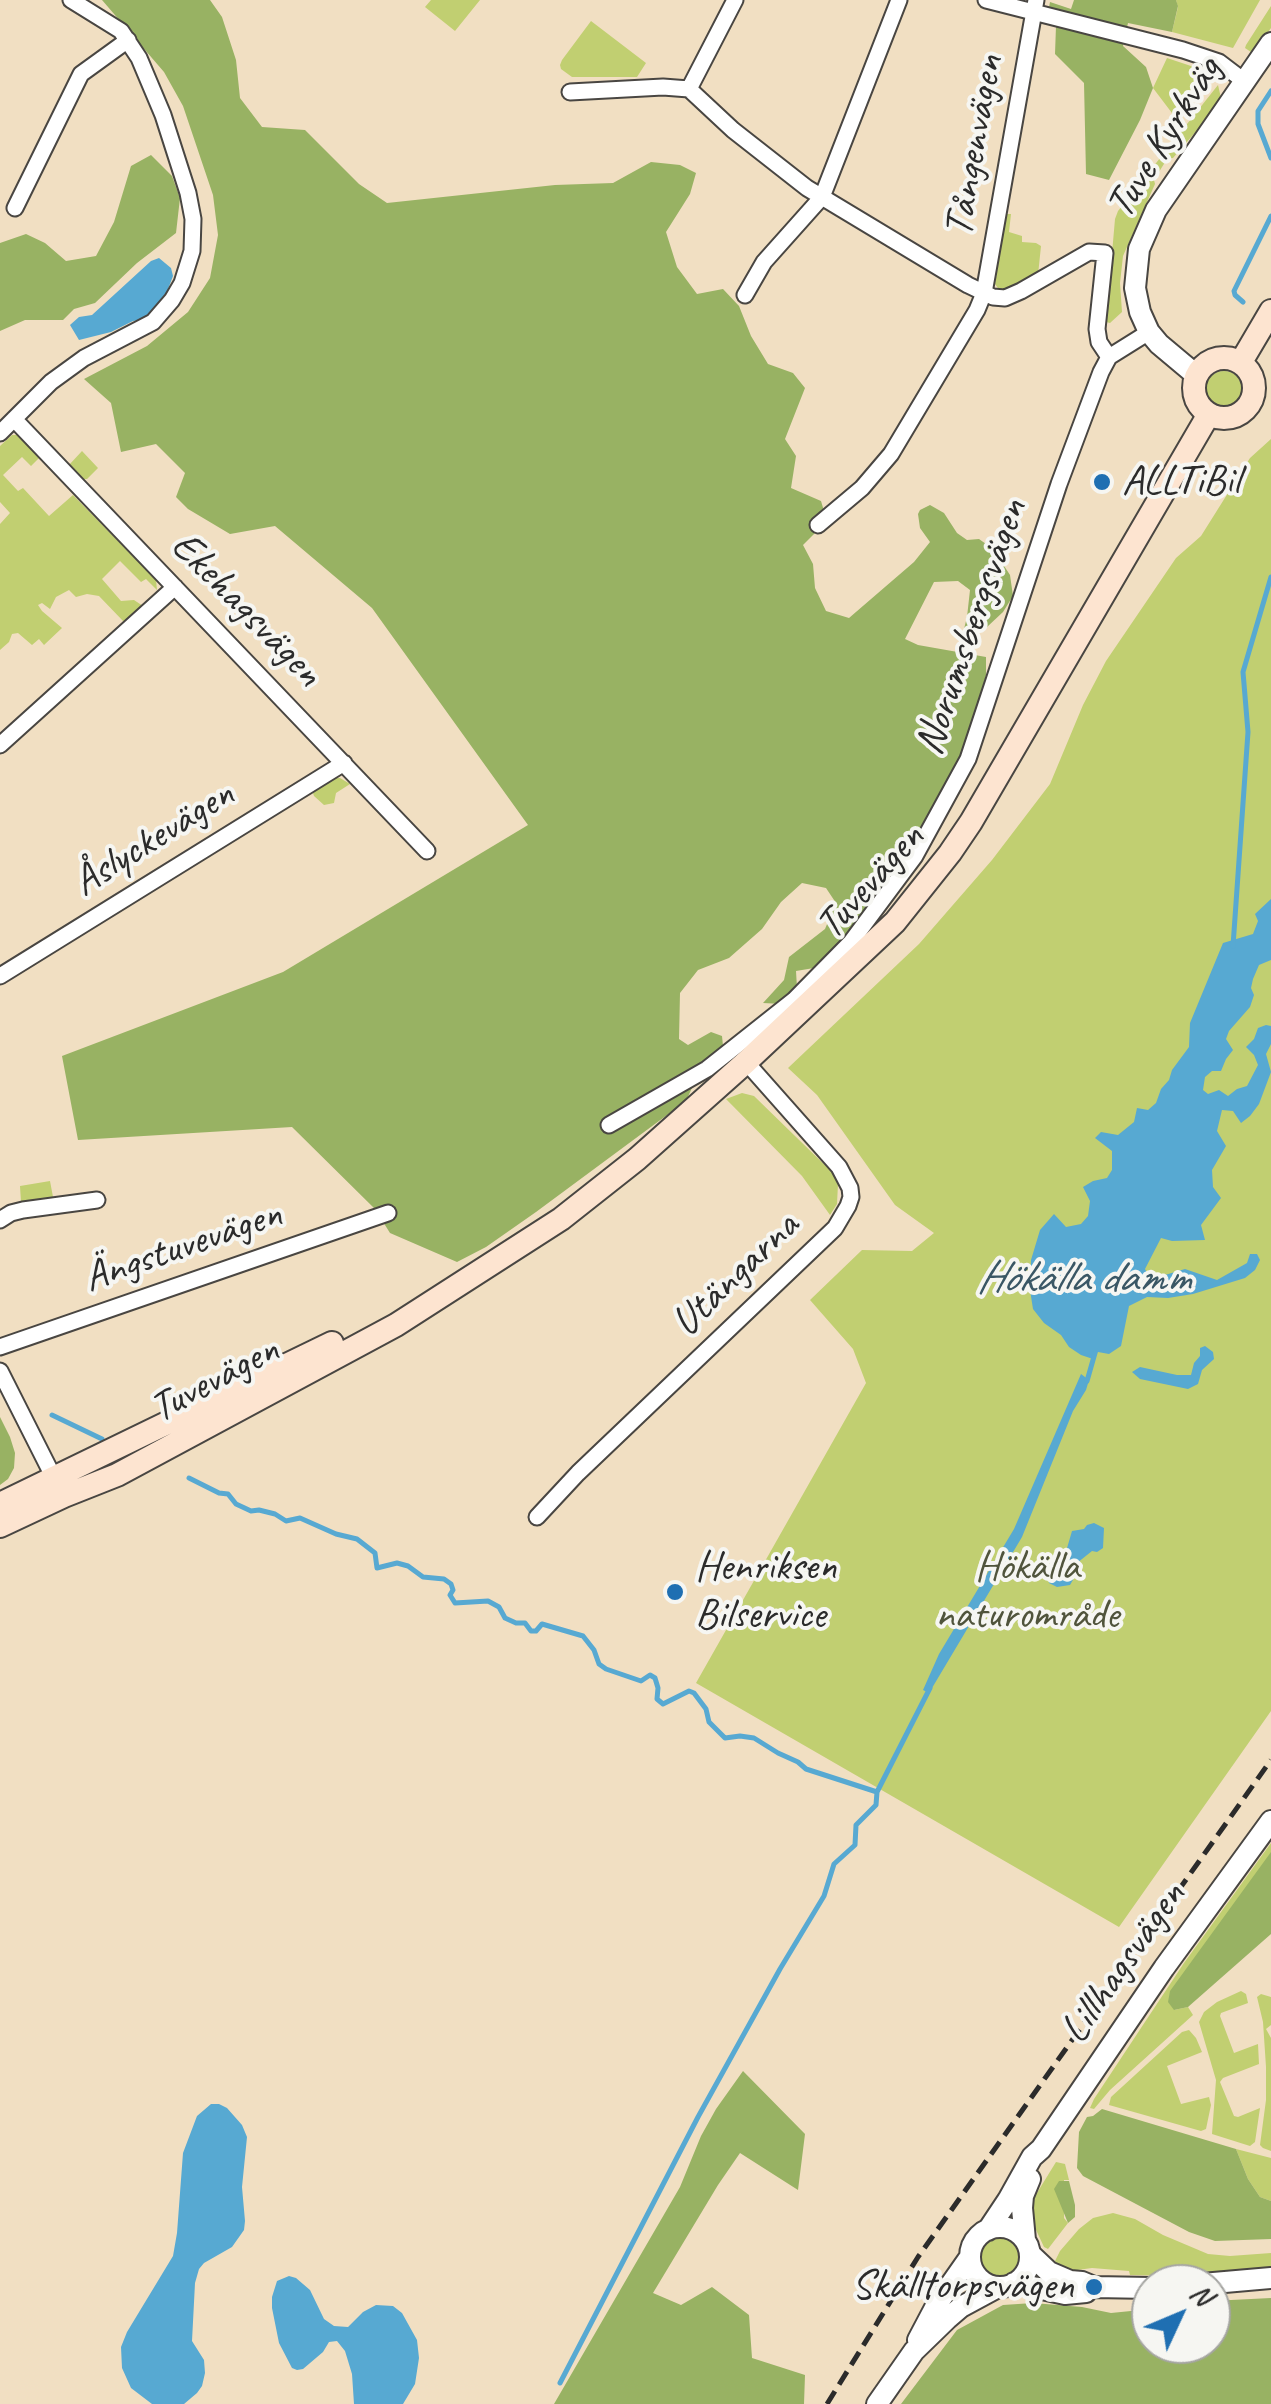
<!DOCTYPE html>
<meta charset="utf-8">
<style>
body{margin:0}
#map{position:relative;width:1271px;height:2404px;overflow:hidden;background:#f1dfc2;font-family:Caveat,sans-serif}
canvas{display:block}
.north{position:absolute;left:1131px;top:2264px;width:100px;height:100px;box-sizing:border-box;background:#f6f6f2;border:2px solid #a5a5a2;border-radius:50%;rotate:46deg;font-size:28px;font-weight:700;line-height:40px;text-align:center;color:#2b2b2b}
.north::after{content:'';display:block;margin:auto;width:35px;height:45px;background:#1f6fb2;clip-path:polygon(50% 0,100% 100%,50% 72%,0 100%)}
</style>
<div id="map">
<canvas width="1271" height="2404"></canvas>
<div class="north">N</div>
</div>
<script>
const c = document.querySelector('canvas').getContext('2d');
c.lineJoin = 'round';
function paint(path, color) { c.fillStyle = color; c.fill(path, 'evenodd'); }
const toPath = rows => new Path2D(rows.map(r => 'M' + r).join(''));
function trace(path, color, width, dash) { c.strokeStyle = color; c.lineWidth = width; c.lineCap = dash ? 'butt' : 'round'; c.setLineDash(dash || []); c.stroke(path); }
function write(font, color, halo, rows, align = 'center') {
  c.font = font + ' Caveat,sans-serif'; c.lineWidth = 8; c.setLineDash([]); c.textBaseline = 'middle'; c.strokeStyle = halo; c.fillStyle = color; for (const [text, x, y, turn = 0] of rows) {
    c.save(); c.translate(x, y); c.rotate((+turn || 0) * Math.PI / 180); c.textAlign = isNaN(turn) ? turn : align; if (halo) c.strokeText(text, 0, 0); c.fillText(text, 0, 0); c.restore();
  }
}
paint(toPath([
 [431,0,480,0,455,31,425,7],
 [1176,0,1260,0,1233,48,1172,32,1178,7],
 [1271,6,1271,28,1254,52,1251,52,1245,48,1246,45],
 [591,21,646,63,637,77,572,77,561,69,560,65,562,60],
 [1167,58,1194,67,1212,80,1178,121,1153,88],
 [1218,85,1221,98,1218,106,1173,158,1167,159,1154,180,1155,184,1123,256,1120,283,1122,312,1110,323,1106,322,1115,219,1118,211],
 [1006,214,1011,214,1009,232,1022,236,1022,242,1036,243,1041,246,1038,275,1012,290,1000,291,995,284],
 '1206 389a18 18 0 1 1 36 0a18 18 0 1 1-36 0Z',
 [12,435,18,435,40,457,31,466,22,457,3,475,18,491,23,488,49,516,73,495,156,580,157,590,146,579,141,582,120,561,102,579,121,601,134,600,143,606,124,622,99,596,87,594,76,597,69,590,56,597,50,609,42,603,38,605,42,611,62,628,44,645,39,639,32,645,18,633,12,634,9,642,0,650,0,524,10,513,0,502,0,446],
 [1271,439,1271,1711,1119,1927,696,1683,866,1383,853,1349,810,1300,862,1250,912,1251,934,1233,895,1205,817,1095,788,1068,919,944,992,860,1050,784,1083,705,1106,661,1176,558,1201,536,1250,458],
 [82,451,98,468,87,479,83,479,69,465],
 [336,778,340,778,350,784,336,793,334,803,324,805,314,796,312,790],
 [742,1093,754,1096,835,1175,838,1184,837,1204,830,1215,802,1176,726,1099],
 [50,1181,53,1197,21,1202,20,1186],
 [1271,1843,1271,1853,1174,2010,1188,2007,1193,2015,1110,2090,1094,2109,1090,2108,1094,2099,1184,1963],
 [1241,1991,1246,1994,1248,2003,1221,2013,1220,2016,1234,2053,1258,2044,1259,2064,1223,2078,1220,2082,1234,2116,1238,2117,1260,2108,1255,2142,1250,2146,1212,2134,1216,2080,1199,2022,1204,2012,1217,2002],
 [1261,1994,1271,1997,1271,2025,1266,2029,1271,2038,1271,2151,1263,2148,1260,2145,1266,2100,1266,2067,1263,2022,1257,1997],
 [1189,2030,1196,2038,1202,2052,1167,2066,1181,2104,1209,2097,1211,2105,1206,2129,1201,2131,1109,2105,1111,2097,1182,2032],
 [1236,2149,1271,2158,1271,2201,1260,2197,1248,2179],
 [1056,2162,1065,2164,1069,2180,1064,2180,1064,2218,1068,2223,1048,2249,1044,2247,1031,2219,1032,2201],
 [1113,2213,1135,2219,1163,2235,1208,2254,1230,2256,1271,2253,1271,2267,1183,2276,1130,2275,1129,2271,1092,2268,1070,2271,1057,2265,1055,2261,1060,2251,1079,2229,1093,2218],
 '980 2258a20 20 0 1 1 40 0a20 20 0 1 1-40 0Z'
]), '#c1cf71');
paint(toPath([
 [102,0,210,0,222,17,236,60,240,98,262,127,305,130,359,184,387,203,555,185,613,183,651,162,680,165,696,173,690,194,666,232,677,267,697,294,723,289,739,306,751,336,768,364,793,373,805,388,785,439,796,456,791,488,821,501,827,521,803,545,813,564,815,588,826,611,849,618,914,562,930,542,920,528,918,514,920,510,930,505,944,513,957,533,967,540,979,539,993,549,1010,575,1013,596,1003,612,987,627,964,629,967,617,970,590,958,581,934,582,905,639,918,645,986,657,986,675,975,717,958,763,930,818,901,865,858,922,814,968,796,971,797,988,782,1004,763,1003,784,980,789,957,825,929,836,903,826,888,802,883,781,902,762,929,729,958,698,970,680,993,679,1039,688,1045,711,1032,722,1036,723,1046,701,1068,686,1101,536,1212,486,1247,457,1262,390,1233,375,1209,292,1127,78,1140,62,1056,283,972,528,825,372,608,275,526,230,534,188,509,176,497,185,473,156,444,121,452,111,403,84,379,147,346,188,312,210,278,218,235,213,195,183,106,164,72],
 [1074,0,1176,0,1178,6,1172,32,1128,23,1123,46,1146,67,1153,88,1140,120,1109,180,1086,174,1084,83,1055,54,1056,26,1046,24,1050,2,1071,9],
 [151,155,172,176,180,198,176,233,137,263,95,303,74,309,63,320,25,320,0,331,0,243,26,234,45,243,66,261,96,256,114,222,131,166],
 [0,1417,10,1437,15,1453,14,1468,8,1479,0,1485],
 [1271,1852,1271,1934,1188,2007,1174,2010,1168,2002,1170,1991],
 [743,2071,805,2134,798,2190,740,2153,718,2185,653,2293,681,2305,712,2287,749,2315,752,2358,805,2375,804,2404,554,2404,680,2187,701,2136,716,2109],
 [1102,2109,1236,2149,1248,2179,1260,2197,1271,2201,1271,2239,1215,2241,1189,2232,1083,2176,1077,2168,1079,2132,1087,2117,1093,2116],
 [1059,2181,1069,2181,1075,2205,1075,2217,1068,2223,1054,2189],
 [1271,2298,1271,2404,901,2404,957,2330,1003,2305,1033,2303,1082,2307,1111,2313,1151,2309,1151,2344,1211,2344,1211,2301]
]), '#98b263');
paint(toPath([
 [159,258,171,268,173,276,167,292,153,309,142,320,133,321,111,332,79,340,70,325,79,317,92,315,151,261],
 [1271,899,1271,960,1259,965,1253,979,1251,988,1254,995,1250,1007,1229,1031,1226,1039,1233,1050,1226,1059,1221,1071,1212,1071,1205,1077,1203,1090,1208,1094,1219,1090,1228,1096,1237,1089,1247,1086,1258,1065,1254,1055,1246,1047,1254,1039,1258,1028,1266,1025,1271,1026,1271,1044,1266,1054,1271,1072,1259,1104,1250,1116,1241,1123,1233,1111,1222,1110,1217,1131,1226,1146,1212,1170,1213,1187,1221,1198,1201,1225,1205,1240,1172,1241,1161,1238,1145,1269,1147,1273,1165,1275,1185,1269,1217,1280,1247,1263,1250,1254,1257,1254,1260,1260,1255,1270,1245,1278,1193,1294,1168,1298,1147,1297,1129,1306,1121,1346,1109,1354,1098,1352,1093,1359,1081,1355,1069,1347,1061,1335,1044,1323,1033,1309,1030,1290,1031,1260,1040,1230,1054,1214,1066,1227,1081,1224,1088,1216,1090,1201,1083,1187,1093,1181,1107,1178,1112,1170,1112,1151,1095,1138,1101,1132,1118,1135,1134,1122,1137,1108,1148,1110,1156,1103,1161,1089,1169,1080,1172,1070,1189,1047,1190,1023,1223,943,1253,934,1258,921,1255,914],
 [1205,1346,1213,1352,1214,1359,1202,1370,1198,1384,1188,1389,1140,1379,1132,1372,1140,1367,1177,1375,1191,1375,1194,1363,1200,1356,1200,1348],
 [1081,1374,1089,1380,1086,1390,1073,1411,1022,1537,935,1683,929,1693,923,1690,939,1654,1014,1529],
 [1094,1523,1104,1528,1103,1548,1097,1552,1092,1551,1077,1563,1072,1570,1074,1578,1070,1585,1057,1587,1049,1583,1048,1577,1065,1555,1072,1531,1084,1529,1087,1525],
 [211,2104,219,2104,227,2108,242,2125,247,2137,242,2187,245,2221,244,2230,232,2247,204,2263,199,2269,195,2283,192,2341,204,2360,205,2373,202,2386,197,2393,184,2404,152,2404,131,2388,122,2368,121,2347,127,2332,173,2256,177,2233,183,2153,197,2116],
 [289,2276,296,2278,310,2290,324,2319,334,2326,348,2327,363,2312,376,2305,393,2306,402,2313,417,2340,419,2358,415,2384,403,2404,354,2404,352,2374,345,2351,337,2341,329,2342,323,2352,303,2369,297,2370,292,2368,279,2343,272,2308,272,2297,277,2281]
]), '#57a9d2');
trace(toPath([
 [1271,91,1258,111,1258,124,1271,158],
 [1243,302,1235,295,1234,291,1271,216],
 [1233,946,1248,732,1243,672,1271,577],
 [1087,1381,1095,1353],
 [52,1415,102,1439],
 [189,1478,219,1493,228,1494,236,1504,251,1511,259,1510,275,1514,286,1521,300,1518,336,1534,357,1539,375,1553,377,1568,397,1563,408,1566,423,1577,444,1579,451,1584,453,1590,450,1595,455,1603,488,1601,499,1607,505,1618,516,1623,525,1623,531,1631,536,1631,542,1624,583,1636,594,1650,599,1664,606,1669,641,1681,650,1675,655,1678,658,1688,657,1699,663,1704,689,1691,694,1693,706,1709,709,1722,725,1738,740,1736,754,1738,778,1753,798,1762,806,1769,877,1792],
 [560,2383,698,2117,780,1969,824,1896,834,1864,855,1845,856,1825,876,1805,877,1792,930,1688]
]), '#57a9d2', 5);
const minor = toPath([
 [986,0,1183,50,1219,62,1244,81],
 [689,89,735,0],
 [570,92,663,87,689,89,733,130,807,188,968,285,993,297,1005,298,1021,291,1089,252,1105,253,1097,329,1099,342,1109,357],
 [15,208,81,74,128,40],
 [745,295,764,262,822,197,899,0],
 [14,419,427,851],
 [0,433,51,382,84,358,153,322,172,300,182,283,192,251,193,219,188,193,163,115,139,58,121,31,71,0],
 [818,525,862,488,891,454,977,310,984,293,1036,0],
 [0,745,175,587],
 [0,976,344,763],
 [609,1125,707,1069,794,1000,851,942,915,856,968,759,1059,484,1101,372,1109,357,1149,332],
 [0,1220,11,1213,23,1210,97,1200],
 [0,1347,388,1213],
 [0,1371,57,1484],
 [537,1517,578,1473,835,1228,848,1206,851,1197,850,1188,839,1167,746,1062]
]);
const tertiary = toPath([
 [1196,375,1159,344,1149,332,1140,312,1135,288,1139,249,1156,210,1271,43],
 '970 2257a30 30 0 1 1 60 0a30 30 0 1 1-60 0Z',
 [988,2230,1008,2200,1032,2157,1041,2149,1164,1968,1271,1821],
 [1025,2240,1022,2208,1023,2196,1030,2179],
 [1030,2254,1049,2272,1070,2281,1082,2282,1094,2287,1151,2288],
 [1014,2283,1065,2294,1086,2292],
 [1202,2284,1271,2278],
 [918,2340,937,2304,970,2257],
 [877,2404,914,2351,947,2319,961,2307,998,2287]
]);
const secondary = toPath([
 '1194 388a30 30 0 1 1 60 0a30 30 0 1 1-60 0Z',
 [1241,362,1271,311],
 [0,1504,332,1343],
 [0,1526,64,1496,117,1475,396,1325,561,1219,637,1159,746,1062,895,922,950,853,971,822,1209,414]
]);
trace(minor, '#494642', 19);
trace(tertiary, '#494642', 24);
trace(secondary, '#494642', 26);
trace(minor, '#fff', 15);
trace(tertiary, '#fff', 20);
trace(secondary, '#fde4d0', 22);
trace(toPath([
 [827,2404,918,2257,1271,1760]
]), '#2b2b2b', 5, [15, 8]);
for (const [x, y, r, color] of [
 [1102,482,10,"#1f6fb2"],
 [675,1592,10,"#1f6fb2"],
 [1094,2287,10,"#1f6fb2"]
]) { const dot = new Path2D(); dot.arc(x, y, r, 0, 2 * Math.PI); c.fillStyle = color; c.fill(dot); trace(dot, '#f6f6f2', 4); }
write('42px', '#2b2b2b', '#f6f6f2', [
 ["Tuve Kyrkväg",1165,138,-58],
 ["Tångenvägen",975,146,-80],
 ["Ekehagsvägen",246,610,46],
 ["Norumsbergsvägen",972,627,-71],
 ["Åslyckevägen",154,839,-32],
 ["Tuvevägen",871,882,-48],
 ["Ängstuvevägen",183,1247,-19],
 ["Utängarna",736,1275,-44],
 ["Tuvevägen",215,1380,-28],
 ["Lillhagsvägen",1124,1963,-55]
]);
write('42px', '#2b2b2b', '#f6f6f2', [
 ["ALLTiBil",1122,482],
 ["Henriksen",695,1568],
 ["Bilservice",695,1616],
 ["Skälltorpsvägen",1074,2287,"right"]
], 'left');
write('42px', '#50543c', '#f6f6f2', [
 ["Hökälla",1027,1568],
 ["naturområde",1027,1616]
]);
write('italic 45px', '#3a5765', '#f6f6f2', [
 ["Hökälla damm",1083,1279]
]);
</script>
